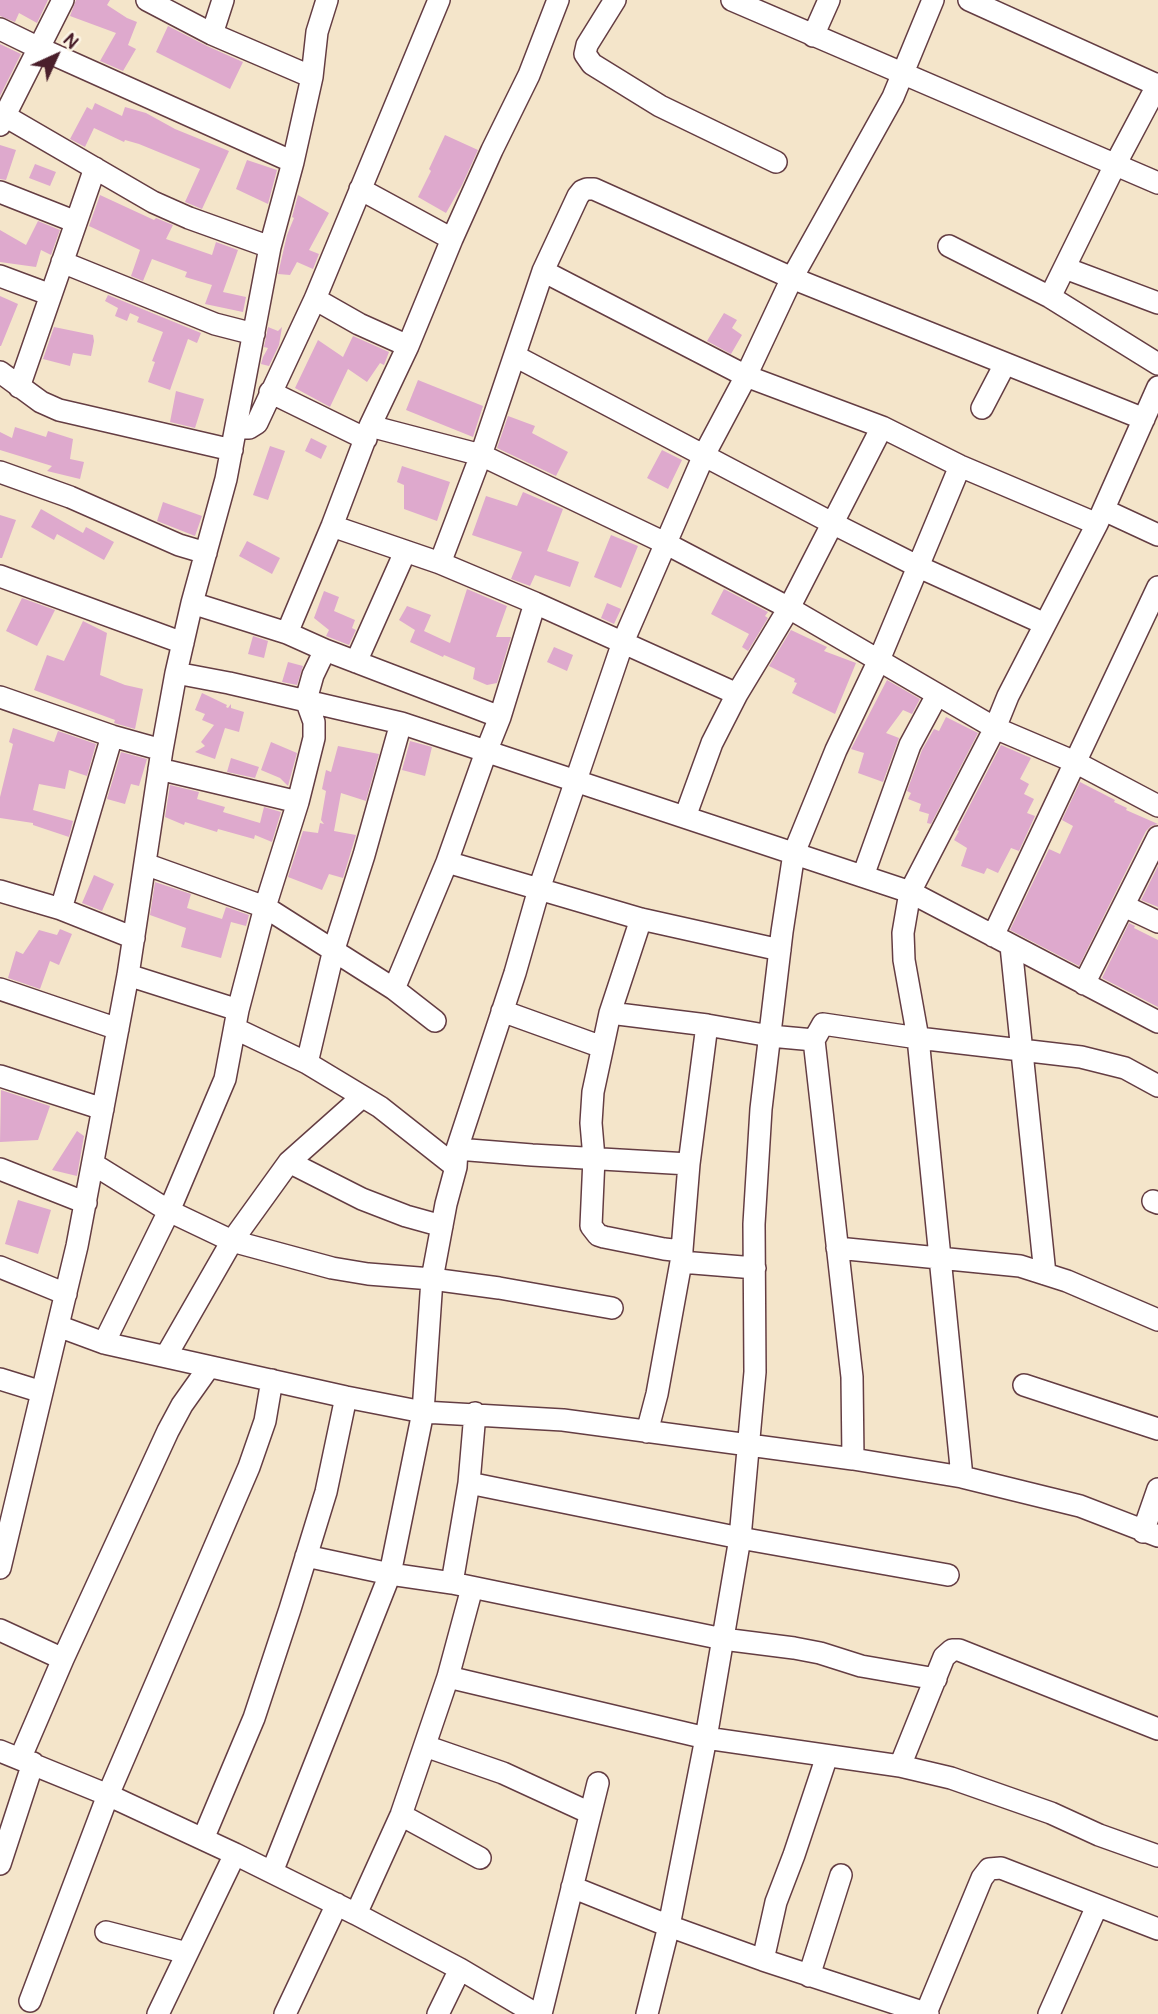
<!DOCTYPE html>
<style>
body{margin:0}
#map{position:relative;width:1158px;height:2014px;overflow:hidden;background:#f4e5ca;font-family:Pangolin,sans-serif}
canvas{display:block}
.north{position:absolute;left:21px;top:21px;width:70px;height:70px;-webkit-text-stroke:5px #fcf5e5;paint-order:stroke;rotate:45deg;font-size:19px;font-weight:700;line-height:28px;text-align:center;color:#4a1f2b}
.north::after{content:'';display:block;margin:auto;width:24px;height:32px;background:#4a1f2b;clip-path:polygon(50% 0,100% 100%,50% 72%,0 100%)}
</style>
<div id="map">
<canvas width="1158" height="2014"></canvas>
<div class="north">N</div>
</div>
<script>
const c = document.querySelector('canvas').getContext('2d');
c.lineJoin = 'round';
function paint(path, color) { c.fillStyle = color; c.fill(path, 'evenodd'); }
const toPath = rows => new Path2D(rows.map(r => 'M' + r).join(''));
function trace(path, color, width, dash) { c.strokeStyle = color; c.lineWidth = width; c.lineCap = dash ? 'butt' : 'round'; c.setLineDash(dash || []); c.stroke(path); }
paint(toPath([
 [0,0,48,0,37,23,19,13,15,22,0,16],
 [76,0,110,0,107,5,127,18,137,22,128,45,136,49,123,71,100,61,116,33,70,16],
 [168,26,207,46,243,62,230,89,156,52],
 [0,44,21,54,0,96],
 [95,103,122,116,125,107,146,113,175,129,229,151,202,209,185,202,200,169,139,144,125,140,124,142,94,128,85,147,70,139,87,107,92,110],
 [445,135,478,150,462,185,446,213,418,197,431,171,429,169],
 [0,145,16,150,6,180,0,179],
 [247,160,277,170,268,204,236,189],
 [35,164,56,172,50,186,29,178],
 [100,195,154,220,156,218,173,225,166,239,212,255,216,242,238,250,223,292,246,297,243,312,205,304,212,285,185,277,187,272,152,259,143,281,131,276,140,250,89,226],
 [298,195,329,213,309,250,319,254,313,269,297,262,290,275,278,274,287,235,294,218,292,217],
 [38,221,60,230,51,255,41,250,36,267,0,262,0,230,26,245],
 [108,295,201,333,197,343,188,339,170,390,148,382,155,362,152,361,163,332,137,322,139,317,130,313,127,321,115,316,118,308,105,301],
 [0,296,18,304,1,346,0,346],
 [724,313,737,320,732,328,742,335,731,354,707,341],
 [54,327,93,335,94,341,91,356,73,353,70,366,43,359],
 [268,327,278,331,282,327,279,345,269,366,261,364,263,357,268,348,264,347],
 [353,336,389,352,384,365,380,363,367,382,348,369,330,407,295,388,318,340,343,357],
 [418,380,483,406,473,437,406,410],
 [176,391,204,399,195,428,170,422],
 [508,416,535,426,532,433,568,452,556,476,497,448],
 [15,427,46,437,48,431,73,439,70,459,84,462,80,479,47,471,52,466,0,450,0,432,12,438],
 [311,438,327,446,321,459,305,451],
 [270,446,285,451,268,500,253,495],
 [662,450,682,460,668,489,647,478],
 [402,466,450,482,437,521,404,509,404,485,397,482],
 [523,492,563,509,547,551,579,562,570,587,535,575,530,586,511,579,522,552,472,535,486,496,517,506],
 [163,502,202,516,195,536,157,521],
 [41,509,83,533,86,527,114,542,104,560,57,534,54,540,31,527],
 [0,515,16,520,2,558,0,558],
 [611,535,638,546,621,588,594,577],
 [247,541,280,558,272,574,239,556],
 [467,589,507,606,496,637,511,637,497,683,487,685,473,679,475,668,444,655,443,657,410,642,415,630,399,620,407,606,431,615,424,631,450,643],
 [724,589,768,612,765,616,768,618,748,651,742,647,749,634,711,614],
 [324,591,339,597,334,611,355,620,352,628,356,630,349,645,326,636,329,630,314,618],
 [22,598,55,610,37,646,6,631],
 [607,603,621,609,614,624,601,618],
 [83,621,107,633,100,675,125,685,143,689,135,729,114,723,115,720,34,690,47,655,64,661],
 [791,630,827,647,824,651,856,663,835,714,792,693,797,683,794,682,795,679,769,666],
 [253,636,268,641,264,658,248,654],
 [554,647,573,655,567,671,547,662],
 [288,662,303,666,297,685,282,682],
 [887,680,920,699,912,714,903,710,886,733,899,738,883,782,858,773,864,753,851,749],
 [202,693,227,705,226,707,228,708,231,704,231,708,244,712,239,732,225,728,215,759,195,752,205,746,201,742,214,725,202,720,205,714,195,710],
 [946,717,978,733,931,824,927,823,929,814,919,811,921,804,908,799,911,793,907,791,922,750,934,729,939,731],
 [13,728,54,742,58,731,96,744,87,776,69,770,65,789,39,784,33,810,73,821,69,837,33,825,33,823,0,818,0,797,13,744,9,742],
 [410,741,432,747,425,776,402,770],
 [271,742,297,753,288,786,280,778,261,770],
 [1001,745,1031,758,1020,779,1029,784,1024,794,1034,799,1027,813,1035,816,1019,851,1011,848,998,873,987,868,984,874,961,866,967,848,954,840,959,831,957,830],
 [338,746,379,754,366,801,341,793,334,831,356,835,343,878,329,874,322,890,288,877,303,831,318,833,320,823,324,824,321,820,326,791,322,789,326,770,331,772],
 [121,752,147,759,139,786,131,784,125,804,107,799],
 [231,758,259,767,255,778,227,772],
 [1080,782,1115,800,1114,802,1127,808,1126,810,1158,824,1151,826,1146,831,1079,966,1010,930,1049,849,1060,854,1073,826,1062,820],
 [170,785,199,792,197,799,225,807,223,812,260,823,264,807,281,812,272,842,255,835,254,839,218,829,217,832,185,822,184,825,165,817],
 [1158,866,1158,907,1141,900],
 [94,875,114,884,102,911,82,903],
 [155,882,191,894,187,908,222,919,226,907,249,915,246,926,231,922,221,958,181,947,186,928,150,915],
 [1129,923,1135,926,1134,928,1158,940,1158,1007,1102,978],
 [60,929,72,934,59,965,50,961,40,989,8,978,16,951,23,954,39,930,57,935],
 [1,1090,50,1106,38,1140,0,1142],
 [77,1131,84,1136,77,1176,52,1170],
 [18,1200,51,1210,38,1254,5,1244]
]), '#dea9cd');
const street = toPath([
 [147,0,212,34,312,77],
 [615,0,587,45,585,54,592,64,660,106,776,162],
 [732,0,1158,183],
 [969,0,1157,85],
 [0,29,39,48,293,162],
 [212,34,223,0],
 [813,36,829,0],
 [0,113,153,202,189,218,270,247],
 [0,125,63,0],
 [360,189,452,239],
 [0,192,76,222],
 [949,246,1050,297,1158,364],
 [62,262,215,324,254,334],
 [1065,268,1158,303],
 [543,271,746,376,882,427,960,466,1097,524],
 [0,276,51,295],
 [1050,297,1115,165,1158,84],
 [315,299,359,324,408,346],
 [515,356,832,523,919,567,1045,624],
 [0,372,41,402,59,410,232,450],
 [19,387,95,168],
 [270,392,366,439],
 [982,408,1005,364],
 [370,426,481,455,665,543,789,608,995,728,1075,762,1158,806],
 [237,428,249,428,257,423,315,299,439,0],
 [0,472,70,497,179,545,206,553],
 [1104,510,1158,535],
 [332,526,440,563,535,603,737,694],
 [440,563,481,455,543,271,578,196,582,191,587,189,594,189,792,278,1144,419],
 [0,576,183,643],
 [192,603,287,633,325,650,500,717],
 [287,633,332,526,370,426,408,346,452,239,492,150,529,75,558,0],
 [356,662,405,552],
 [176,673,229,683,401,723,910,892,1158,1022],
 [0,697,112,736,162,750],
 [159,769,298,802],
 [685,817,712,743,737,694,789,608,882,427],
 [447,862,641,919,780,950],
 [145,864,265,907,394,989,435,1021],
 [863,876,910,745,937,695],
 [0,891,61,909,134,938],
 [1124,906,1158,922],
 [61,909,112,736],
 [641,919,610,1013,593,1092,591,1123,594,1158,591,1226,598,1235,604,1237,664,1249,682,1251],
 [993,936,1158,587],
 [1011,946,1045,1274],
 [128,975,238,1010],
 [1084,984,1158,837],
 [0,989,118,1029],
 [394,989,447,862,486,752,500,717,535,603],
 [502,1011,602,1047],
 [610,1013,707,1025,770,1036,814,1040,823,1024,918,1038,1081,1057,1125,1068,1158,1086],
 [236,1029,307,1063,380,1107,456,1167],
 [814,1040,852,1377,853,1459],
 [307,1063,334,949,364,855,401,723],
 [0,1076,103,1109],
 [457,1149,532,1155,689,1164],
 [289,1162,362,1199,406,1216,442,1226],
 [93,1164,169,1211,232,1241,332,1268,368,1274,432,1279,499,1288,612,1308],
 [0,1169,86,1203],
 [1153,1201,1158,1203],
 [837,1248,1020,1266,1067,1281,1158,1320],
 [681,1262,755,1268],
 [0,1267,66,1294],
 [58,1326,104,1343,346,1397,423,1412,563,1420,853,1459,962,1477,1080,1506,1158,1536],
 [104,1343,169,1211,225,1079,238,1010,265,907,298,802,314,738,314,722,306,700,313,675,325,650],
 [166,1356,232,1241,289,1162,362,1097],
 [0,1379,42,1392],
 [1024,1385,1158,1429],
 [647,1432,657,1394,681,1262,689,1164,707,1025],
 [962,1477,918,1038,904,960,903,933,910,892,995,728,1008,696,1097,524,1158,387],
 [469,1483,740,1538,948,1575],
 [1143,1532,1158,1489],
 [306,1556,390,1574,452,1583,723,1639,794,1648,820,1653,861,1666,936,1679],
 [0,1568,77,1246,128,975,162,750,176,673,192,603,226,479,270,247,293,162,312,77,317,32,327,0],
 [452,1583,469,1483,475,1413],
 [0,1630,63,1659],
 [448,1677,706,1738,900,1766,951,1778,1051,1813,1099,1835,1158,1856],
 [425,1746,503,1773,590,1813],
 [0,1751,108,1795,235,1854,356,1914,460,1969,536,2014],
 [20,1759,63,1659,168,1431,182,1405,209,1367],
 [900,1766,944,1657,952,1650,959,1650,1158,1729],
 [401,1815,480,1858],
 [203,1839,254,1718,290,1609,326,1492,346,1397],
 [0,1864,33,1763],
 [272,1872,390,1574,423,1412,432,1279,446,1204,456,1167,457,1149,515,973,539,889,623,642,704,455,746,376,792,278,893,97,933,0],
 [572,1887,669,1926,763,1960,928,2014],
 [356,1914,401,1815,448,1677,472,1588],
 [106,1932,187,1953],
 [763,1960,776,1902,794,1855,827,1756],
 [809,1976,841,1875],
 [30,2001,108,1795,249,1467,265,1421,272,1380],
 [926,2013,982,1878,989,1869,1001,1868,1158,1929],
 [158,2014,235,1854],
 [285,2014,337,1904],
 [438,2014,460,1969],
 [541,2014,598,1783],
 [647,2014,669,1926,706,1738,740,1538,755,1372,754,1224,761,1109,782,932,794,853,836,750,879,660,960,466],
 [1049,2014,1097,1906]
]);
trace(street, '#643d43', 24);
trace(street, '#fff', 21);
</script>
